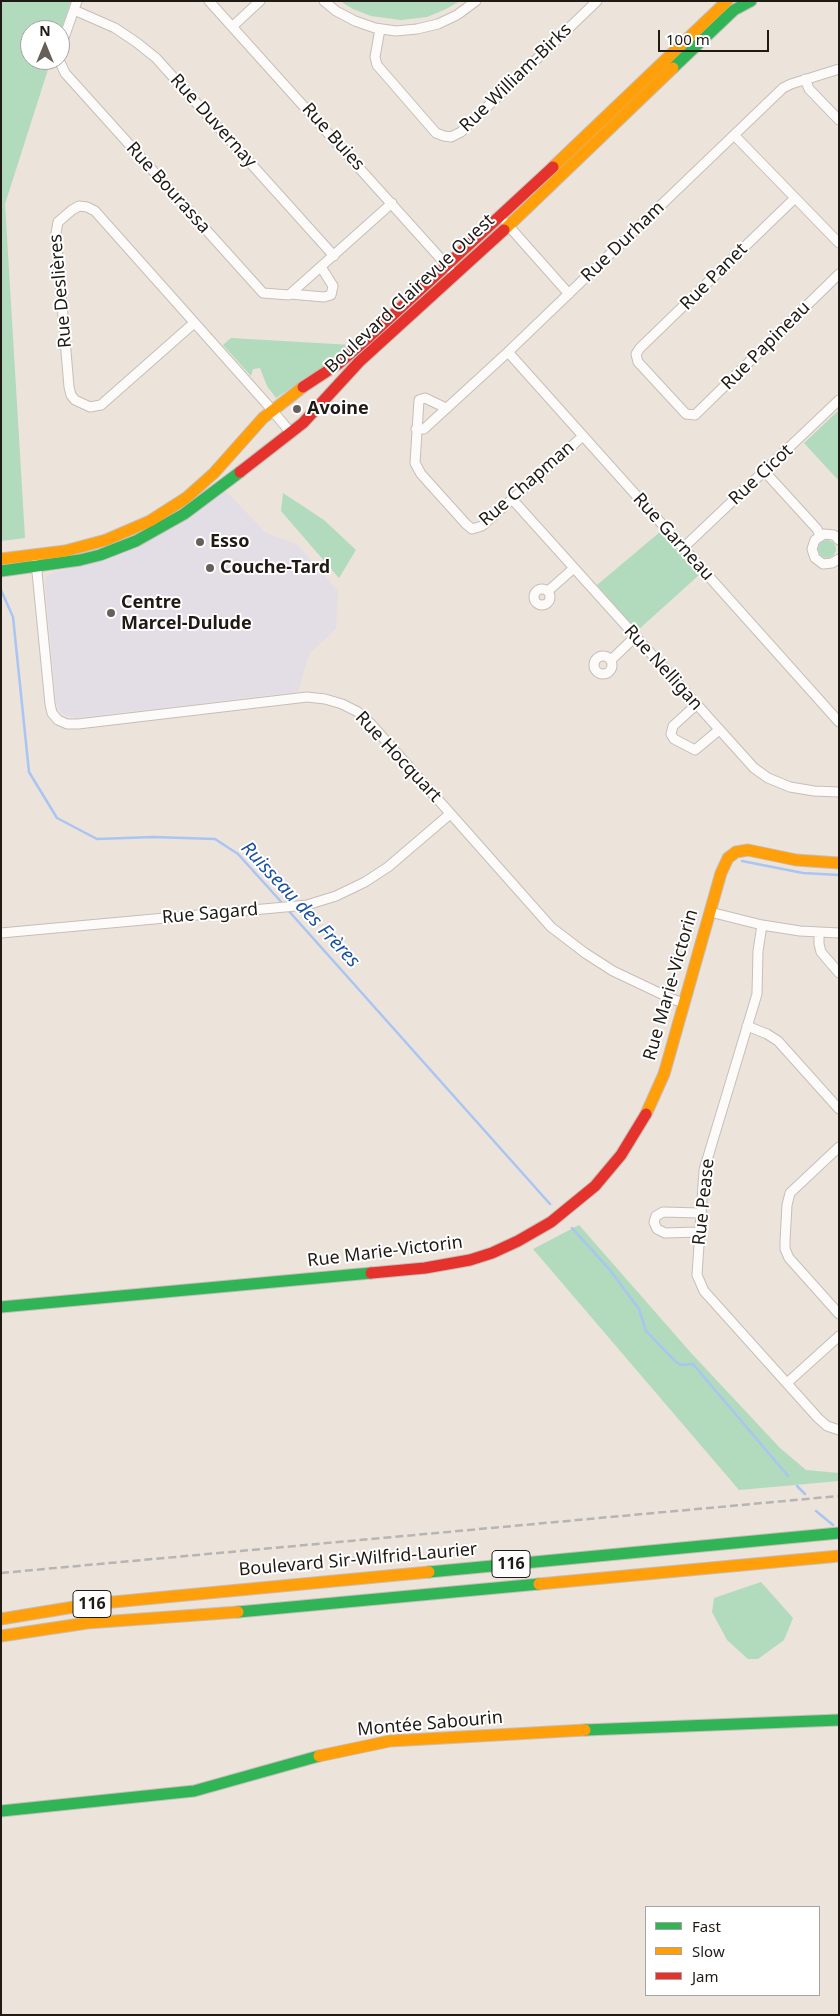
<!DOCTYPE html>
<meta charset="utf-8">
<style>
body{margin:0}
#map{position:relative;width:840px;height:2016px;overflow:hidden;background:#ece3db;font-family:"Noto Sans",sans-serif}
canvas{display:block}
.frame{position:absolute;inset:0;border:2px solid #201a15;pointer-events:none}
.legend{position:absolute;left:645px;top:1906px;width:175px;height:90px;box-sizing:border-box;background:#fff;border:1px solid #a6a3a1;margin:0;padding:6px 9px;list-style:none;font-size:15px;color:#201a15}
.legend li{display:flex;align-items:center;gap:10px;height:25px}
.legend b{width:25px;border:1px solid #a6a3a1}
.north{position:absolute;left:20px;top:20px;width:50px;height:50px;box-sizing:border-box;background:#fff;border:1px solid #a6a3a1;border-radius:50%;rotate:0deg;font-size:14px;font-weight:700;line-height:20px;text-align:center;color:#201a15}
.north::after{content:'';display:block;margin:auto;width:18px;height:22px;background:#67605a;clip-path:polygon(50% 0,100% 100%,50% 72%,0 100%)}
.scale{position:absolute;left:658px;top:30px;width:111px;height:22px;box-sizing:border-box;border:2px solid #201a15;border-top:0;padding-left:6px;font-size:15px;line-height:18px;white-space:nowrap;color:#201a15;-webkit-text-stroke:4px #fff;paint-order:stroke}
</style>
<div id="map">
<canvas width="840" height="2016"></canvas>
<div class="frame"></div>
<ul class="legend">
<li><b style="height:6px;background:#30b455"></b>Fast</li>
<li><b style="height:6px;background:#ff9f0a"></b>Slow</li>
<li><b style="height:6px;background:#e5322d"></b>Jam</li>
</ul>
<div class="north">N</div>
<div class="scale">100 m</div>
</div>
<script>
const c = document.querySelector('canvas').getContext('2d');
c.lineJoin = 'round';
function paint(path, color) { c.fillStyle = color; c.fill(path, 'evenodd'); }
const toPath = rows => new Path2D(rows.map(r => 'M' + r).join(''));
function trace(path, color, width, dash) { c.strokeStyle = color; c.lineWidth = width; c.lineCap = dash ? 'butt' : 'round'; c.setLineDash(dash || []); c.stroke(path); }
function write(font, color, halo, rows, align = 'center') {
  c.font = font + ' "Noto Sans",sans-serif'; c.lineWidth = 4; c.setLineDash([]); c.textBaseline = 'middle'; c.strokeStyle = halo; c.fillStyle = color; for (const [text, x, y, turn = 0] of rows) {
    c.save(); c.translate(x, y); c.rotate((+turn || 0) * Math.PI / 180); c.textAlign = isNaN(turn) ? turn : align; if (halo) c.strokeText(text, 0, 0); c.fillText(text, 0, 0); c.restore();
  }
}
paint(toPath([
 [225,490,266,533,297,544,338,591,336,629,309,654,298,692,76,718,64,715,58,709,56,701,45,586,46,577,54,572,104,560,140,546,177,526]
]), '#e3dee6');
paint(toPath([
 [1,1,71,1,60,33,60,30,30,30,30,60,51,60,5,204,25,538,1,541],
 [340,1,460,1,446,9,427,17,401,20,371,16,353,9],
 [231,338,352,345,336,358,276,398,267,386,260,368,253,369,251,376,223,345],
 [839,410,839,481,804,443],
 [283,493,324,520,356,550,339,578,281,511],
 [660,532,699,575,637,631,597,585],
 '818 549a9 9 0 1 1 18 0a9 9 0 1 1-18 0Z',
 [579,1225,692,1354,780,1448,806,1470,839,1473,839,1481,739,1490,533,1249],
 [761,1582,793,1618,784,1640,758,1659,748,1659,727,1640,712,1612,714,1598]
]), '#b2dabc');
trace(toPath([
 [1,590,13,617,29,772,57,818,97,839,153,837,215,839,238,854,284,905],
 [742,861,803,873,839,875],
 [287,909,550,1204],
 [572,1228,610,1270,639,1309,646,1331,676,1362,681,1365,693,1364,788,1476],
 [797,1486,805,1494],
 [816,1511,833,1525]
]), '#a8c5f3', 2.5);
const street = toPath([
 [209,1,450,269],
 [324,1,336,11,355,21,375,28,396,31,417,29,438,24,457,15,476,1],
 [74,10,115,28,136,42,156,58,334,256],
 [233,26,260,1],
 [380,29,375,57,377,65,436,133,444,136,451,137,461,132,597,1],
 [60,49,77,1],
 [59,60,65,73,263,293,289,295,392,203],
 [805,79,809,89,839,120],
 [734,135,839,243],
 [795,198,640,348,636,354,638,362,686,414,695,415,839,274],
 [506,223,569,294],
 [290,294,324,297,331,295,333,286,321,267],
 [194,323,101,405,90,407,75,400,71,395,69,387,56,233,58,222,72,210,79,206,87,207,95,211,266,403,291,433],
 [508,352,839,722],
 [446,408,425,398,419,400,415,463,421,474,466,524,472,529,482,526,583,436],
 [416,429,424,429,508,352,783,88,791,84,839,69],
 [765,472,817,529,820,536],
 [512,499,754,768,768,778,790,787,814,791,839,792],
 [839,540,834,535,824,534,815,540,812,549,815,558,823,564,832,563,839,559],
 [683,548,839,400],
 [36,562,50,704,52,713,58,720,67,724,78,724,307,697,325,699,342,704,358,712,371,724,551,927,585,953,613,971,672,999,684,1003],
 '534 597a8 8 0 1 1 16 0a8 8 0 1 1-16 0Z',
 [548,591,574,568],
 '594 665a9 9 0 1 1 18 0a9 9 0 1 1-18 0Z',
 [611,660,635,637],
 [696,705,673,726,671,734,674,739,695,750,719,730],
 [710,912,762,925,800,931,839,933],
 [762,925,758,951,757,994,704,1170,697,1275,704,1291,818,1418,827,1426,839,1430],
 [819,932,819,944,821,952,839,973],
 [1,933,307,905,336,896,365,882,388,867,450,814],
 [747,1026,767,1034,778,1041,839,1109],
 [839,1147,790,1193,787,1205,785,1241,785,1249,789,1258,839,1314],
 [699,1232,665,1233,657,1229,654,1222,656,1216,663,1212,700,1213],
 [787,1383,839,1336]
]);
const fast = toPath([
 [673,68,734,10,751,1],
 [1,571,80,560,100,555,136,541,184,514,240,472],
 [1,1307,371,1273],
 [429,1572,839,1533],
 [238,1612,539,1584],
 [585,1730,839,1720],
 [1,1811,194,1791,319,1756]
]);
const slow = toPath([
 [553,167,727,1],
 [504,230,673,68],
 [1,559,65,551,106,540,150,521,186,498,214,473,263,418,303,387],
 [646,1114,664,1074,721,873,728,858,736,852,748,850,796,860,839,863],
 [539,1584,839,1556],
 [1,1619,92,1604,429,1572],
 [1,1636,87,1623,238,1612],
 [319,1756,390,1741,585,1730]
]);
const jam = toPath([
 [303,387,338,364,369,337,553,167],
 [240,472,303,423,359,362,504,230],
 [371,1273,425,1268,470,1260,492,1253,518,1241,551,1222,595,1186,621,1155,646,1114]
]);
trace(street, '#c6beb8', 11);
trace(fast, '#c6beb8', 13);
trace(slow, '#c6beb8', 13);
trace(jam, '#c6beb8', 13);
trace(street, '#fcfbfa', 9);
trace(fast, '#30b455', 11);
trace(slow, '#ff9f0a', 11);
trace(jam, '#e5322d', 11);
trace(toPath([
 [1,1573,839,1496]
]), '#b6b5b3', 2.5, [8, 4]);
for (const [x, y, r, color] of [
 [297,409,5,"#67605a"],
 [200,542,5,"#67605a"],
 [210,568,5,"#67605a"],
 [111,613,5,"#67605a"]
]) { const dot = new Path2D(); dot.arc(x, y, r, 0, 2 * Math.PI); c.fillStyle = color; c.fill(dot); trace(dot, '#fff', 2); }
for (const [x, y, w] of [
 [511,1564,38],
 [92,1604,38]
]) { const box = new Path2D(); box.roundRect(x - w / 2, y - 13.5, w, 27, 4); c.fillStyle = '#fff'; c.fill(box); trace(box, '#201a15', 1); }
write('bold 16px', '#201a15', null, [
 ["116",511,1564],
 ["116",92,1604]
]);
write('18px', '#201a15', '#fff', [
 ["Rue William-Birks",516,78,-44],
 ["Rue Duvernay",213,121,48],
 ["Rue Buies",333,137,48],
 ["Rue Bourassa",168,188,48],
 ["Rue Durham",623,242,-44],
 ["Rue Panet",714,277,-45],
 ["Rue Deslières",61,291,-95],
 ["Boulevard Clairevue Ouest",410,294,-43],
 ["Rue Papineau",766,346,-45],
 ["Rue Cicot",761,475,-43],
 ["Rue Chapman",527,484,-41],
 ["Rue Garneau",673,537,48],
 ["Rue Nelligan",663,668,48],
 ["Rue Hocquart",398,757,47],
 ["Rue Sagard",210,914,-5],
 ["Rue Marie-Victorin",671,985,-74],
 ["Rue Pease",704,1202,-84],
 ["Rue Marie-Victorin",385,1252,-7],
 ["Boulevard Sir-Wilfrid-Laurier",358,1560,-5],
 ["Montée Sabourin",430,1724,-5]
]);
write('bold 18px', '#201a15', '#fff', [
 ["Avoine",307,409],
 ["Esso",210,542],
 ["Couche-Tard",220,568],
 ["Centre",121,603],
 ["Marcel-Dulude",121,624]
], 'left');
write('italic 19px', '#1b509f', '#fff', [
 ["Ruisseau des Frères",300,905,47]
]);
</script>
